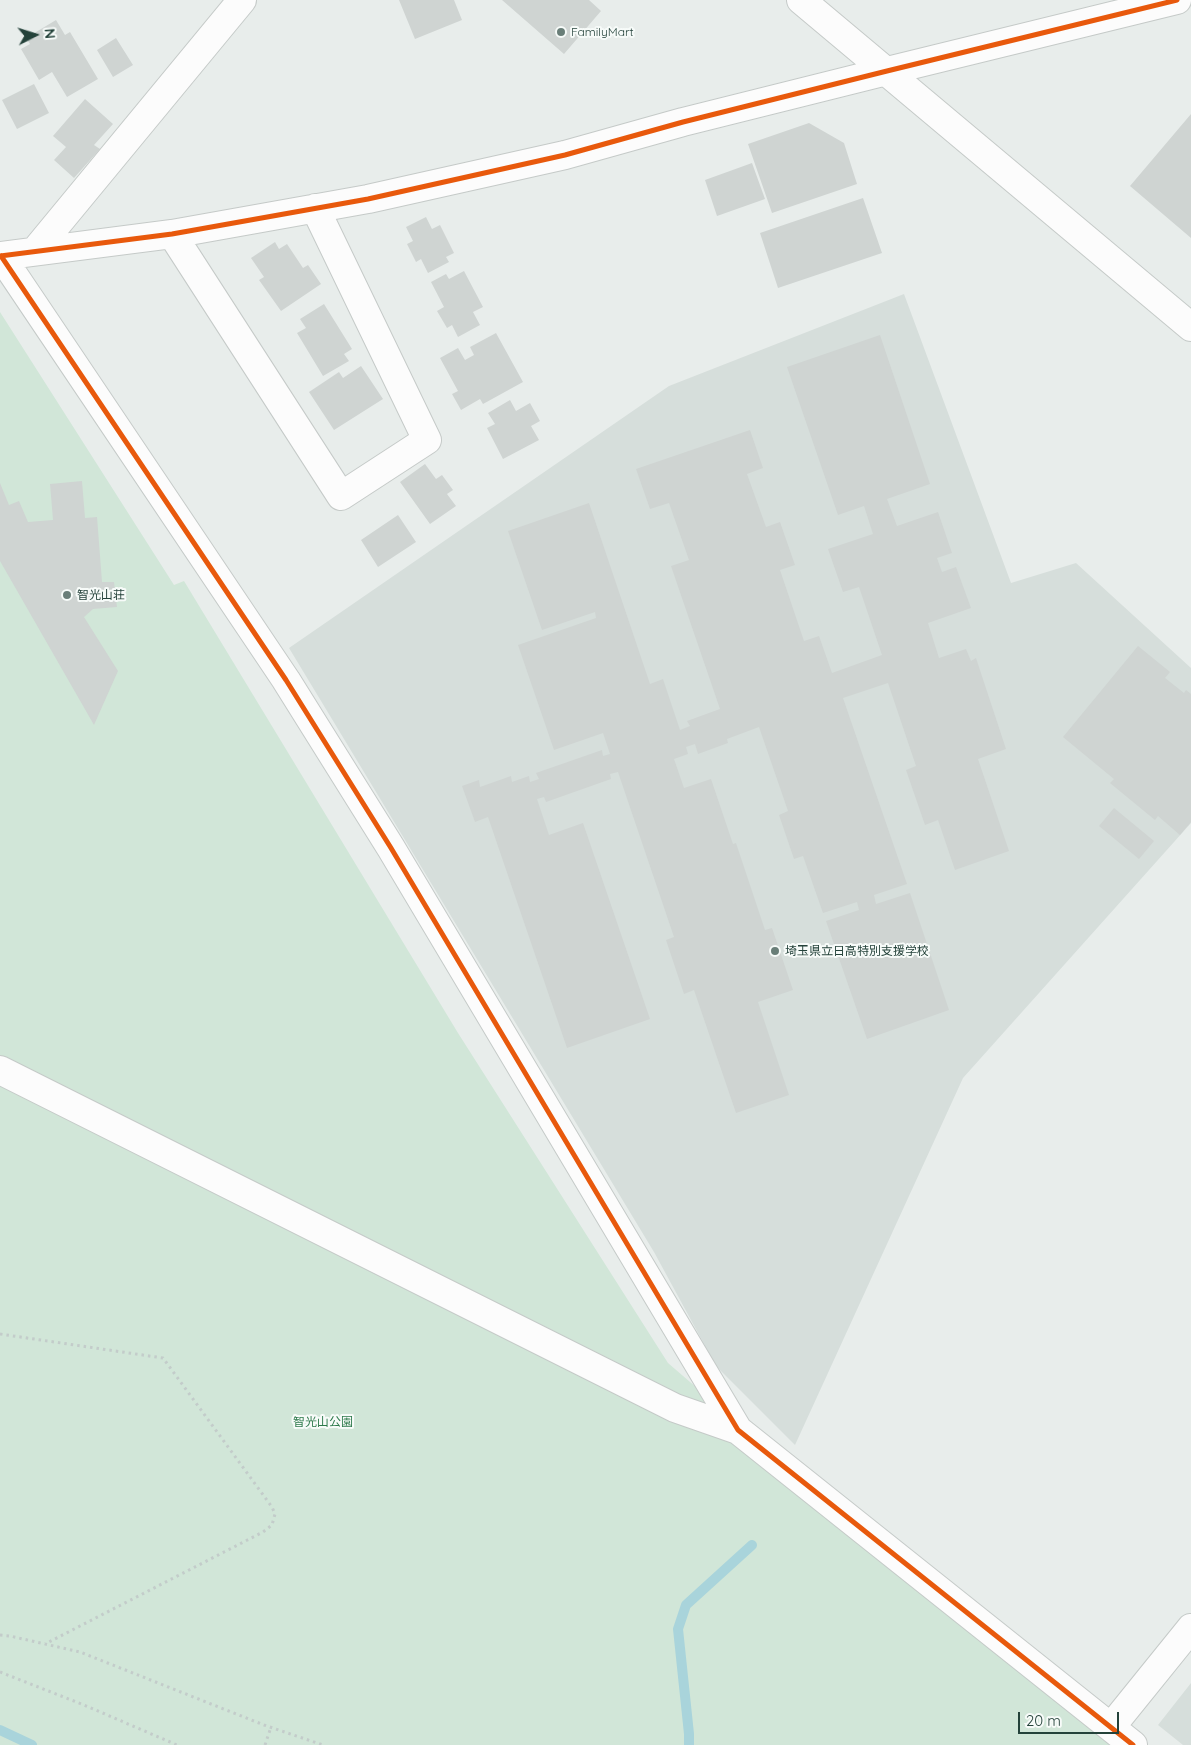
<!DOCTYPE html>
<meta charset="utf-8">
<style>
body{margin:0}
#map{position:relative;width:1191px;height:1745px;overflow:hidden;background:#e8edeb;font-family:Quicksand,sans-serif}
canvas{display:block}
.north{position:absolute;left:10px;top:10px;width:50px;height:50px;-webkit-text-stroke:4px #f7fbf9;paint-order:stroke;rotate:85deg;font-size:14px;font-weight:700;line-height:20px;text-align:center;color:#24423a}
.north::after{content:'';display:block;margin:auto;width:18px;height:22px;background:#24423a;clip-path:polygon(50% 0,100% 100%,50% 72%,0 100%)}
.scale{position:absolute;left:1018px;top:1712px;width:101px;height:22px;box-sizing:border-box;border:2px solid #24423a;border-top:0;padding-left:6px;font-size:15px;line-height:18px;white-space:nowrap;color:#24423a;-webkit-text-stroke:4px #f7fbf9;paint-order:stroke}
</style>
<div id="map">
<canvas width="1191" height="1745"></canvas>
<div class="north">N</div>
<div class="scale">20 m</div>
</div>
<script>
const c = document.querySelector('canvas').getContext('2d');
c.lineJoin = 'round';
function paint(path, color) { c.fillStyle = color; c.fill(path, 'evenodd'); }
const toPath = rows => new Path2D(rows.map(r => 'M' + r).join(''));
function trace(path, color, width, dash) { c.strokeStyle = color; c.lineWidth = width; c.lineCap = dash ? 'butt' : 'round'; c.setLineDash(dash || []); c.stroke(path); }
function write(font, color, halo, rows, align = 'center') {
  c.font = font + ' Quicksand,"Noto Sans JP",sans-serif'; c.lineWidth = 4; c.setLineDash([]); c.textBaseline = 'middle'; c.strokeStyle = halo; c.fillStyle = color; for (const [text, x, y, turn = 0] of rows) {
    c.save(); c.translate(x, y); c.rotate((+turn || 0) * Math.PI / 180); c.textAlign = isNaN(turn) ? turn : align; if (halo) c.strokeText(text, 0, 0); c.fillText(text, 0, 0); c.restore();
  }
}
paint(toPath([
 [904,294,1011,583,1076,563,1191,668,1191,823,963,1078,795,1445,716,1366,654,1252,289,648,669,386],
 [1191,1683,1191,1745,1183,1745,1158,1725]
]), '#d6dedb');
paint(toPath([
 [0,312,174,585,184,581,458,1033,668,1363,798,1475,1121,1745,0,1745]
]), '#d1e6d8');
trace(toPath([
 [0,1730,32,1745],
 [689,1745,689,1734,678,1629,686,1605,752,1545]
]), '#a9d4db', 10);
paint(toPath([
 [399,0,454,0,462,20,415,39],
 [502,0,589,0,601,11,564,54],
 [56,20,65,35,70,32,98,79,67,97,52,72,39,80,21,49,30,44,26,38],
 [116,38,133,65,113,77,97,50],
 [34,84,49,113,17,129,2,100],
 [85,99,113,124,94,145,100,149,74,178,54,160,66,147,53,136],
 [1191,114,1191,238,1130,186],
 [809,123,844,143,857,184,772,213,748,144],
 [752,163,765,199,717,216,705,180],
 [863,198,882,253,778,288,760,233],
 [426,217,432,229,440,225,454,253,446,257,449,262,428,273,421,259,416,262,407,244,413,241,406,227],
 [275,242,279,249,287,244,303,268,308,265,321,284,281,311,259,280,264,277,251,258],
 [464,271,483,307,473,312,480,325,458,337,452,325,447,328,437,311,444,307,431,282,446,274,449,279],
 [324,304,352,349,344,354,349,361,323,376,297,333,306,328,300,319],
 [496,333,523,382,483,404,480,399,461,410,452,394,458,391,440,358,458,348,465,360,474,355,470,347],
 [880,335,930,484,887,499,897,526,938,512,952,553,937,558,942,572,956,567,971,608,928,623,939,658,966,649,971,661,976,658,1006,749,978,759,1009,851,955,870,938,820,925,825,906,770,916,766,888,683,843,698,907,884,874,895,876,904,910,893,949,1010,867,1039,826,921,859,910,857,902,823,913,803,856,794,859,779,815,788,811,759,727,727,739,728,743,698,754,695,744,686,747,688,754,674,759,684,788,711,779,733,844,736,843,765,930,772,928,793,990,758,1002,789,1095,736,1113,694,990,684,994,666,940,674,937,618,772,610,774,611,779,546,802,544,797,537,799,549,835,583,823,650,1019,567,1048,488,817,475,822,462,786,479,780,480,787,511,776,512,782,529,776,530,782,539,779,536,773,602,750,603,756,610,754,603,733,554,750,518,645,596,618,595,612,542,630,508,531,589,503,650,684,663,679,680,730,690,726,687,721,720,709,671,566,689,560,669,503,650,509,636,469,750,430,763,468,747,474,766,527,780,522,795,565,780,570,804,641,819,636,832,673,882,655,859,587,843,592,828,549,873,534,864,506,838,515,787,367],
 [361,366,383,399,334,430,309,392,339,372,343,378],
 [510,400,516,411,530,403,540,421,531,426,539,440,503,459,487,428,495,424,488,413],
 [425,464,436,479,442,475,453,490,447,494,456,506,430,524,400,482],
 [82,481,85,518,97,517,102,582,114,582,117,607,93,609,84,617,118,671,94,725,0,561,0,483,9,505,19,501,28,522,53,520,50,484],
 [398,515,416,542,378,567,361,540],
 [1138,646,1170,672,1165,678,1184,693,1186,690,1191,694,1191,822,1180,835,1158,816,1155,820,1110,783,1114,779,1063,737],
 [1114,808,1154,841,1139,859,1099,826]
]), '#cfd4d2');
const minor = toPath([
 [801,0,1191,327],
 [172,234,341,496,427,440,315,208],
 [35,251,242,0],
 [0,256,172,234,368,199,565,155,683,122,887,71,1177,0],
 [1,256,286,680,391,848,738,1430,1133,1745],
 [0,1070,675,1408,738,1430],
 [1111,1727,1191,1628]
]);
trace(minor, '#c5cac8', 30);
trace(toPath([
 [0,1334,163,1358,272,1507,275,1514,272,1525,263,1532,45,1644],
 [0,1635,10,1636,80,1652,264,1725,323,1745],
 [0,1672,84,1705,177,1745],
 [265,1745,271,1727]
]), '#c3ccca', 3, [2.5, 4]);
trace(minor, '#fcfcfc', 28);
trace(toPath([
 [0,256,172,234,368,199,565,155,683,122,887,71,1177,0],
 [1,256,286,680,391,848,738,1430,1133,1745]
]), '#e8590c', 5);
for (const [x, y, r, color] of [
 [561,32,5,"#697e78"],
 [67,595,5,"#697e78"],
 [775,951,5,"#697e78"]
]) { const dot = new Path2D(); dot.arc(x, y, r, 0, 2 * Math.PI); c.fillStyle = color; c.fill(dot); trace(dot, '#f7fbf9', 2); }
write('12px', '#24423a', '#f7fbf9', [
 ["FamilyMart",571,32],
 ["智光山荘",77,595],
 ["埼玉県立日高特別支援学校",785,951]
], 'left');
write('12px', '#2d7a4b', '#f7fbf9', [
 ["智光山公園",323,1422]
]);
</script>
